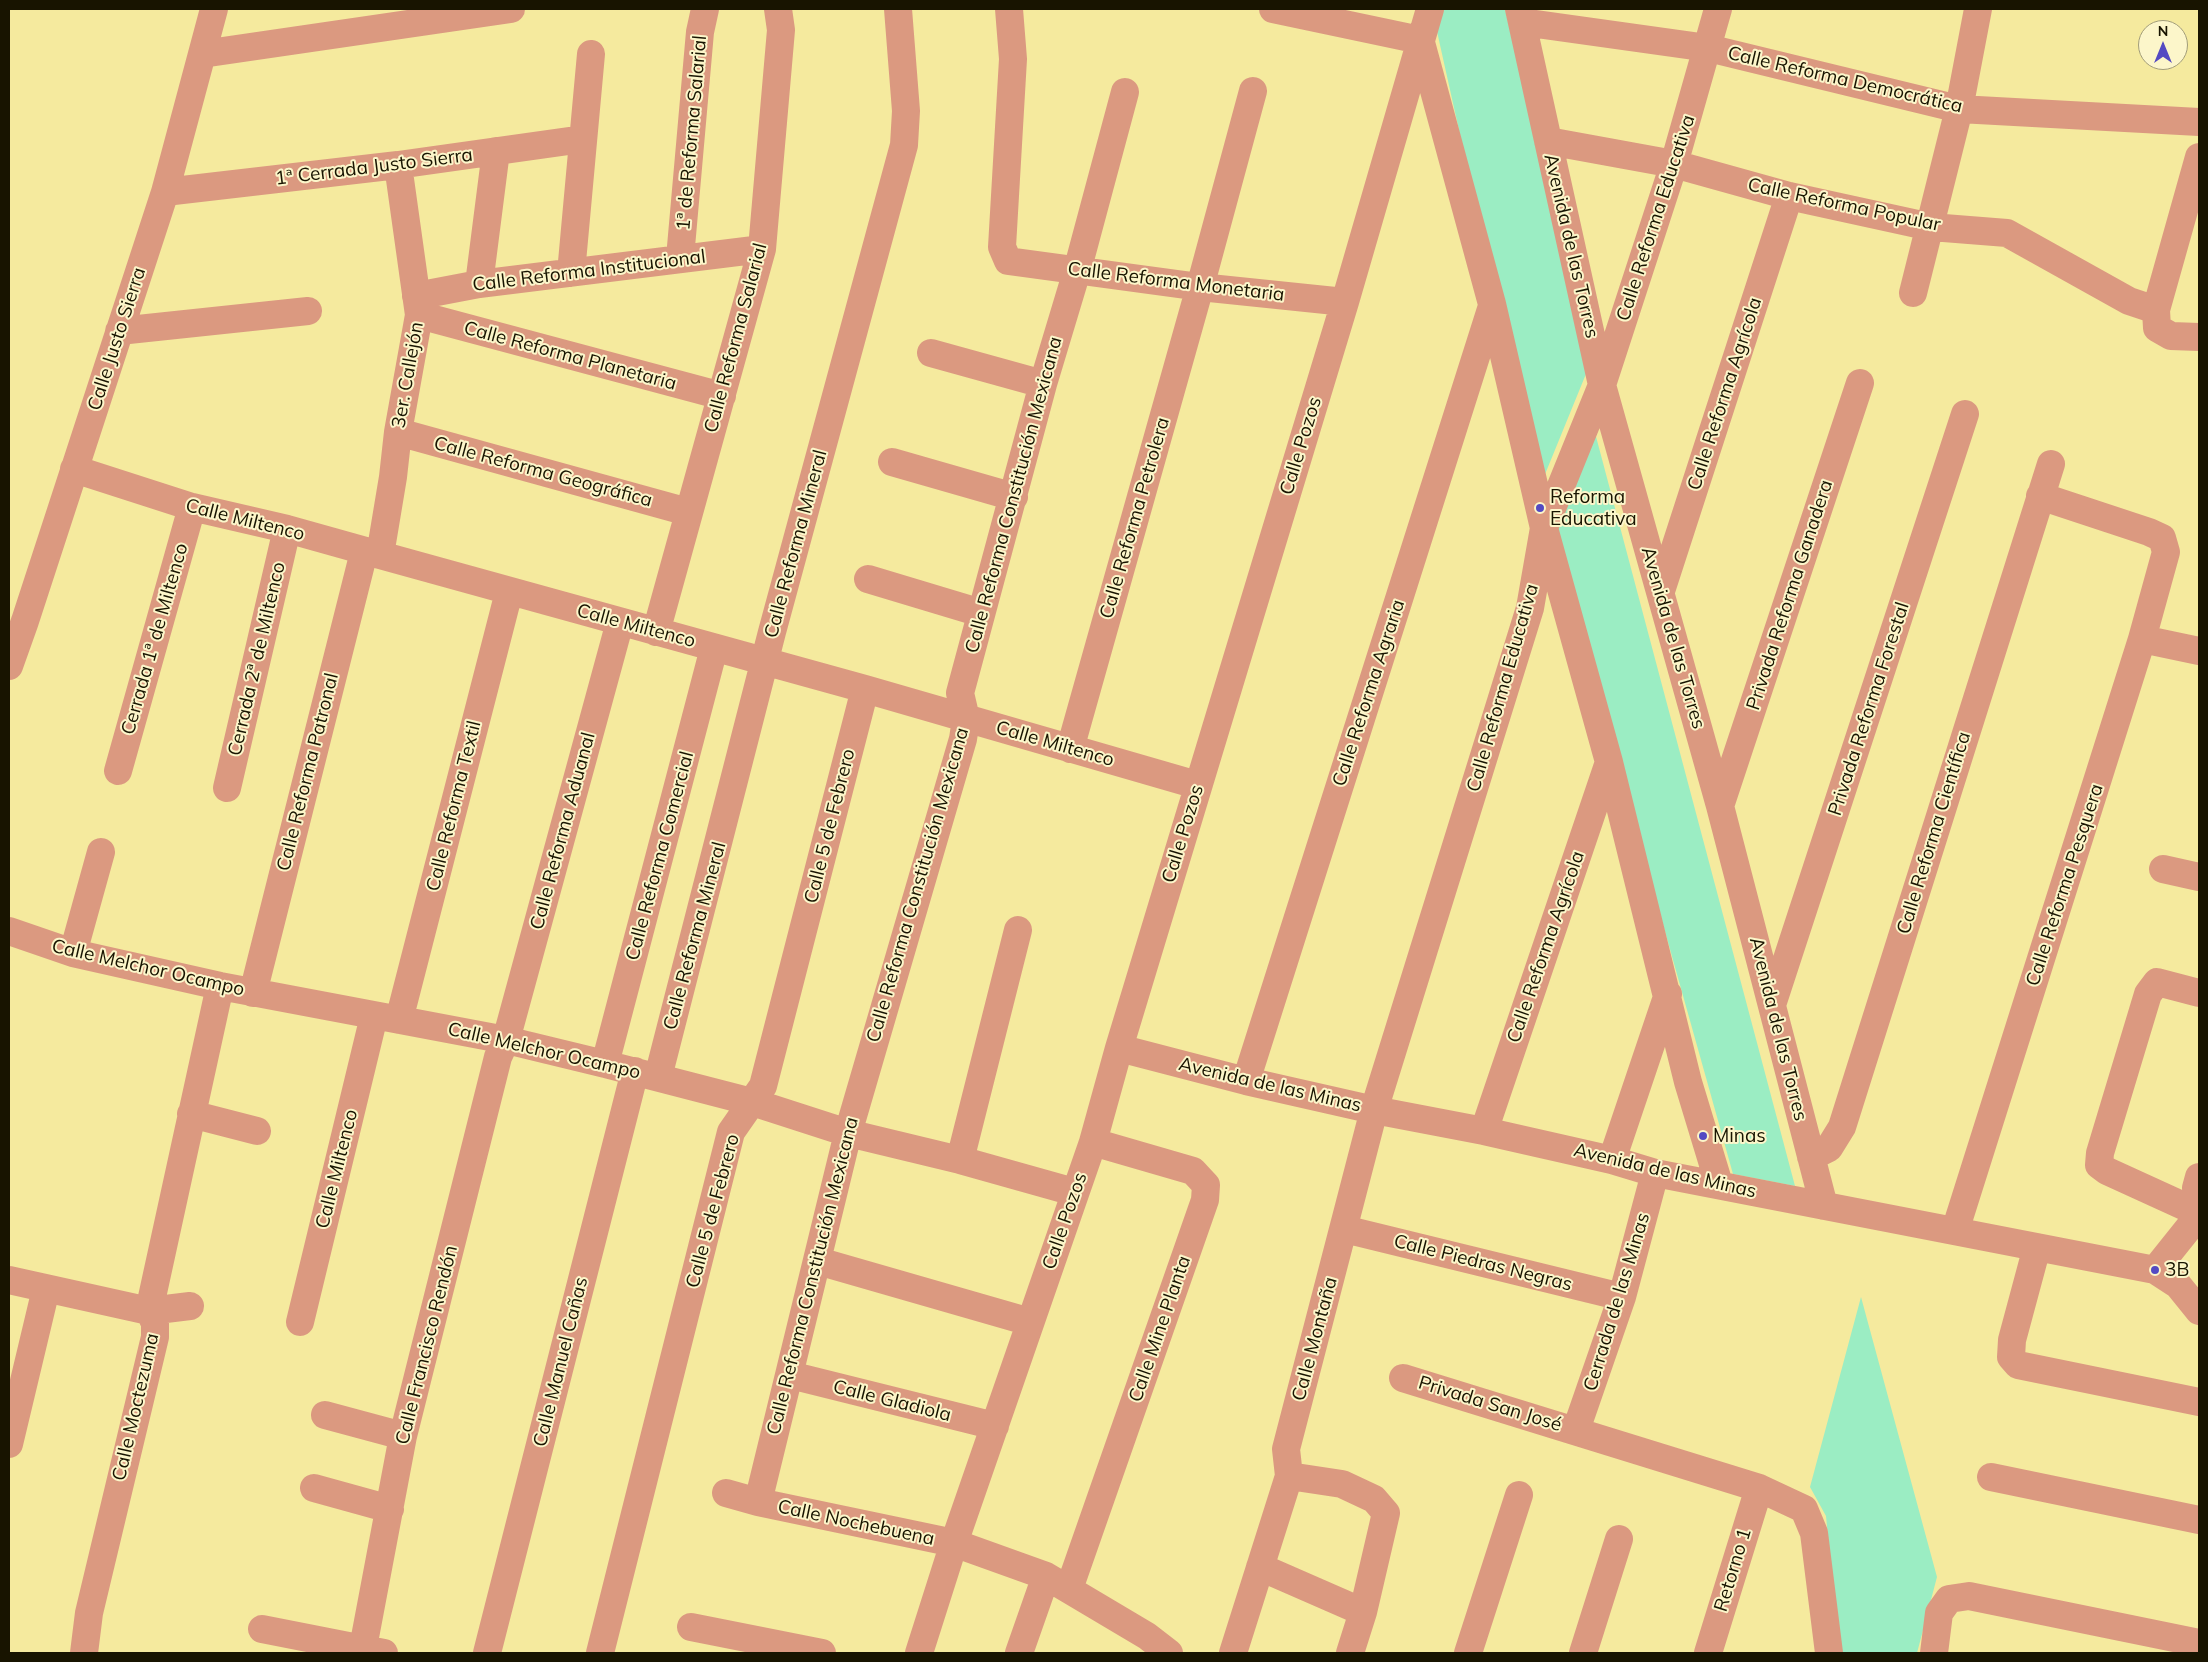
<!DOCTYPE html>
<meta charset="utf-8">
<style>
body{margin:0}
#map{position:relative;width:2208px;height:1662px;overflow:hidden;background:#f5ea9e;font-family:Mulish,sans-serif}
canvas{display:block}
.frame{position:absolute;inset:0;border:10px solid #181400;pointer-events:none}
.north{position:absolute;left:2138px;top:20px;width:50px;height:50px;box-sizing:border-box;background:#fcf6ca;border:1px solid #a19c79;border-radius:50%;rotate:0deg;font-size:14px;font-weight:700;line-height:20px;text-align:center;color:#181400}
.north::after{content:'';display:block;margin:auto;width:18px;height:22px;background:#544ac2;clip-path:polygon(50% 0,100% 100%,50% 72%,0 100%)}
</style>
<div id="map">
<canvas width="2208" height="1662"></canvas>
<div class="frame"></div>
<div class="north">N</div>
</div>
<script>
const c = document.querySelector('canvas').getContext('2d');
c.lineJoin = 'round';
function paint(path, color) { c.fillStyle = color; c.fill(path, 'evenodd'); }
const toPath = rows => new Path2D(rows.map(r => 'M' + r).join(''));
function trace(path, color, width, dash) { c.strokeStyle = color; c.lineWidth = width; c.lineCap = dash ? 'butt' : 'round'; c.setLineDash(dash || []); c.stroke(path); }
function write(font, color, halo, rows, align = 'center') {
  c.font = font + ' Mulish,sans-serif'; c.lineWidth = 4; c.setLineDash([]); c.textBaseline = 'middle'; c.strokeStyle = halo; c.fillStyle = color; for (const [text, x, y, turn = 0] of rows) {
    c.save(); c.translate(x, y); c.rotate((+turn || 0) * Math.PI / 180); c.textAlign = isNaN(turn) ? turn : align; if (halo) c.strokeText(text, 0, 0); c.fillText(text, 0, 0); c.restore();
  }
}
paint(toPath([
 [1442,9,1505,9,1588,369,1539,489,1436,27],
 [1594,429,1795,1186,1733,1174,1553,532],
 [1861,1297,1937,1577,1917,1653,1839,1653,1826,1516,1810,1487]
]), '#9bedc3');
trace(toPath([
 [1009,9,1013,59,1002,247,1008,261,1200,287,1345,302],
 [1273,9,1420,40],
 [1519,9,1602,385,1720,806,1824,1206],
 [1522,22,1708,48,1959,109,2199,122],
 [1420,39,1492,304,1544,528,1609,762,1688,1082,1719,1184],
 [202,54,511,9],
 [1548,141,1674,164,1789,196,1931,227,2007,233,2129,301,2156,310],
 [2199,157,2156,310,2157,328,2171,336,2199,337],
 [165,192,398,165,583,139],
 [680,258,700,32,705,9],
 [571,273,591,54],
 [479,284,496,151],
 [1913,293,1959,109,1978,9],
 [416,296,479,284,762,249],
 [419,315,722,396],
 [119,331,308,311],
 [931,353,1043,384],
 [398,432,688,512],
 [892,462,1014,497],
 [74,469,192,507,287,529,380,555,865,689,1197,785],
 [380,555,393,477,398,432,419,315,398,165],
 [868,579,981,613],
 [1661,591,1789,196],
 [656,632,762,249,781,30,778,9],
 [2142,639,2199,651],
 [9,666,25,621,165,192,214,9],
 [1070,749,1200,287,1253,91],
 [118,771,192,507],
 [227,788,287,529],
 [1720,806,1860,383],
 [2163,869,2199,877],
 [9,931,73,953,220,986,506,1040,605,1064,752,1102,848,1133,960,1160,1074,1192],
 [73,953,101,852],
 [253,993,364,552],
 [2199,993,2157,982,2148,994,2100,1153,2099,1165,2107,1171,2199,1213],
 [1772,1005,1965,414],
 [399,1020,509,592],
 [1119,1048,1246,1081,1374,1110,1484,1131,1612,1160,1655,1173,2155,1270,2178,1285,2199,1311],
 [605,1064,714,648],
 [658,1077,772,632,904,145,906,111,898,9],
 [1246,1081,1492,306],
 [191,1114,257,1131],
 [1484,1131,1609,762],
 [1811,1157,1829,1148,1842,1127,2051,464],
 [960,1160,1018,930],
 [1612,1160,1668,994],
 [2199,1177,2196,1188,2199,1206],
 [1344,1229,1622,1297],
 [1955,1231,2142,639,2166,552,2162,538,2149,532,2040,496],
 [2037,1247,2012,1340,2011,1357,2018,1365,2199,1402],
 [818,1261,1030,1322],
 [2155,1270,2199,1215],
 [9,1280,149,1311,190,1306],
 [300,1322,374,1016],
 [790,1375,995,1426],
 [1403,1378,1759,1488,1804,1509,1814,1533,1829,1653],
 [325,1415,403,1436],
 [1576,1430,1622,1297,1655,1173],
 [9,1444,46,1289],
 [1991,1477,2199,1520],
 [314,1488,390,1509],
 [726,1493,758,1502,954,1543,1046,1576,1147,1636,1169,1653],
 [758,1502,848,1133,963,739,966,719,960,693,1043,384,1077,271,1125,92],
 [1260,1567,1363,1612],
 [1069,1589,1205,1200,1206,1185,1193,1171,1093,1142],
 [691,1627,822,1653],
 [262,1629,384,1653],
 [84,1653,89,1613,155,1337,155,1323,149,1311,220,986],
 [362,1653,403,1436,498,1057,506,1040,620,622],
 [487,1653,635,1071],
 [600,1653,731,1132,763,1086,865,689],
 [919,1653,954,1543,1093,1142,1119,1048,1345,302,1430,9],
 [1019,1653,1046,1576],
 [1233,1653,1289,1476],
 [1350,1653,1363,1612,1386,1513,1374,1499,1342,1484,1289,1476,1286,1449,1374,1110,1530,608,1544,528,1602,385,1674,164,1718,9],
 [1468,1653,1519,1495],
 [1583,1653,1619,1539],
 [1708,1653,1759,1488],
 [1934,1653,1939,1613,1949,1599,1969,1596,2199,1643]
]), '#db9980', 28);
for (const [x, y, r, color] of [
 [1540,508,5,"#544ac2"],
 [1703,1136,5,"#544ac2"],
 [2155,1270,5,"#544ac2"]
]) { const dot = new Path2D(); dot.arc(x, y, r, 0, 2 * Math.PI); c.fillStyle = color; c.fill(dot); trace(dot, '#fcf6ca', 2); }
write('19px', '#181400', '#fcf6ca', [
 ["Calle Reforma Democrática",1845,80,13],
 ["1ª de Reforma Salarial",692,133,-85],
 ["1ª Cerrada Justo Sierra",374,167,-7],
 ["Calle Reforma Popular",1844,205,12],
 ["Calle Reforma Educativa",1656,218,-72],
 ["Avenida de las Torres",1571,246,77],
 ["Calle Reforma Institucional",589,271,-7],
 ["Calle Reforma Monetaria",1176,282,7],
 ["Calle Reforma Salarial",736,338,-75],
 ["Calle Justo Sierra",117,339,-72],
 ["Calle Reforma Planetaria",570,356,15],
 ["3er. Callejón",408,375,-80],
 ["Calle Reforma Agrícola",1725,394,-72],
 ["Calle Pozos",1301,446,-73],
 ["Calle Reforma Geográfica",543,472,15],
 ["Calle Reforma Constitución Mexicana",1014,495,-75],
 ["Calle Reforma Petrolera",1135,518,-74],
 ["Calle Miltenco",245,520,14],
 ["Calle Reforma Mineral",796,544,-75],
 ["Privada Reforma Ganadera",1790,595,-72],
 ["Calle Miltenco",636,626,15],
 ["Avenida de las Torres",1673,638,74],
 ["Cerrada 1ª de Miltenco",155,639,-74],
 ["Cerrada 2ª de Miltenco",257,659,-77],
 ["Calle Reforma Educativa",1503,688,-74],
 ["Calle Reforma Agraria",1369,693,-72],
 ["Privada Reforma Forestal",1869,709,-72],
 ["Calle Miltenco",1055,744,16],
 ["Calle Reforma Patronal",308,772,-76],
 ["Calle Reforma Textil",454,806,-76],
 ["Calle 5 de Febrero",830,826,-76],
 ["Calle Reforma Aduanal",563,831,-75],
 ["Calle Reforma Científica",1934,833,-73],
 ["Calle Pozos",1183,834,-73],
 ["Calle Reforma Comercial",660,856,-75],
 ["Calle Reforma Constitución Mexicana",918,885,-74],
 ["Calle Reforma Pesquera",2065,885,-72],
 ["Calle Reforma Mineral",695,936,-75],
 ["Calle Reforma Agrícola",1546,947,-71],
 ["Calle Melchor Ocampo",148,968,13],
 ["Avenida de las Torres",1778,1029,76],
 ["Calle Melchor Ocampo",544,1051,13],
 ["Avenida de las Minas",1270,1085,13],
 ["Calle Miltenco",337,1169,-76],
 ["Avenida de las Minas",1665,1171,13],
 ["Calle 5 de Febrero",713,1211,-75],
 ["Calle Pozos",1065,1221,-71],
 ["Calle Piedras Negras",1483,1263,14],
 ["Calle Reforma Constitución Mexicana",813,1276,-76],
 ["Cerrada de las Minas",1617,1302,-73],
 ["Calle Mine Planta",1160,1329,-71],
 ["Calle Montaña",1315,1339,-75],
 ["Calle Francisco Rendón",427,1345,-76],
 ["Calle Manuel Cañas",561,1362,-76],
 ["Calle Gladiola",892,1401,14],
 ["Privada San José",1490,1404,17],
 ["Calle Moctezuma",136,1407,-77],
 ["Calle Nochebuena",856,1523,12],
 ["Retorno 1",1733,1570,-73]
]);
write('19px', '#181400', '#fcf6ca', [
 ["Reforma",1550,497],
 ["Educativa",1550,519],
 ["Minas",1713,1136],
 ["3B",2165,1270]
], 'left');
</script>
